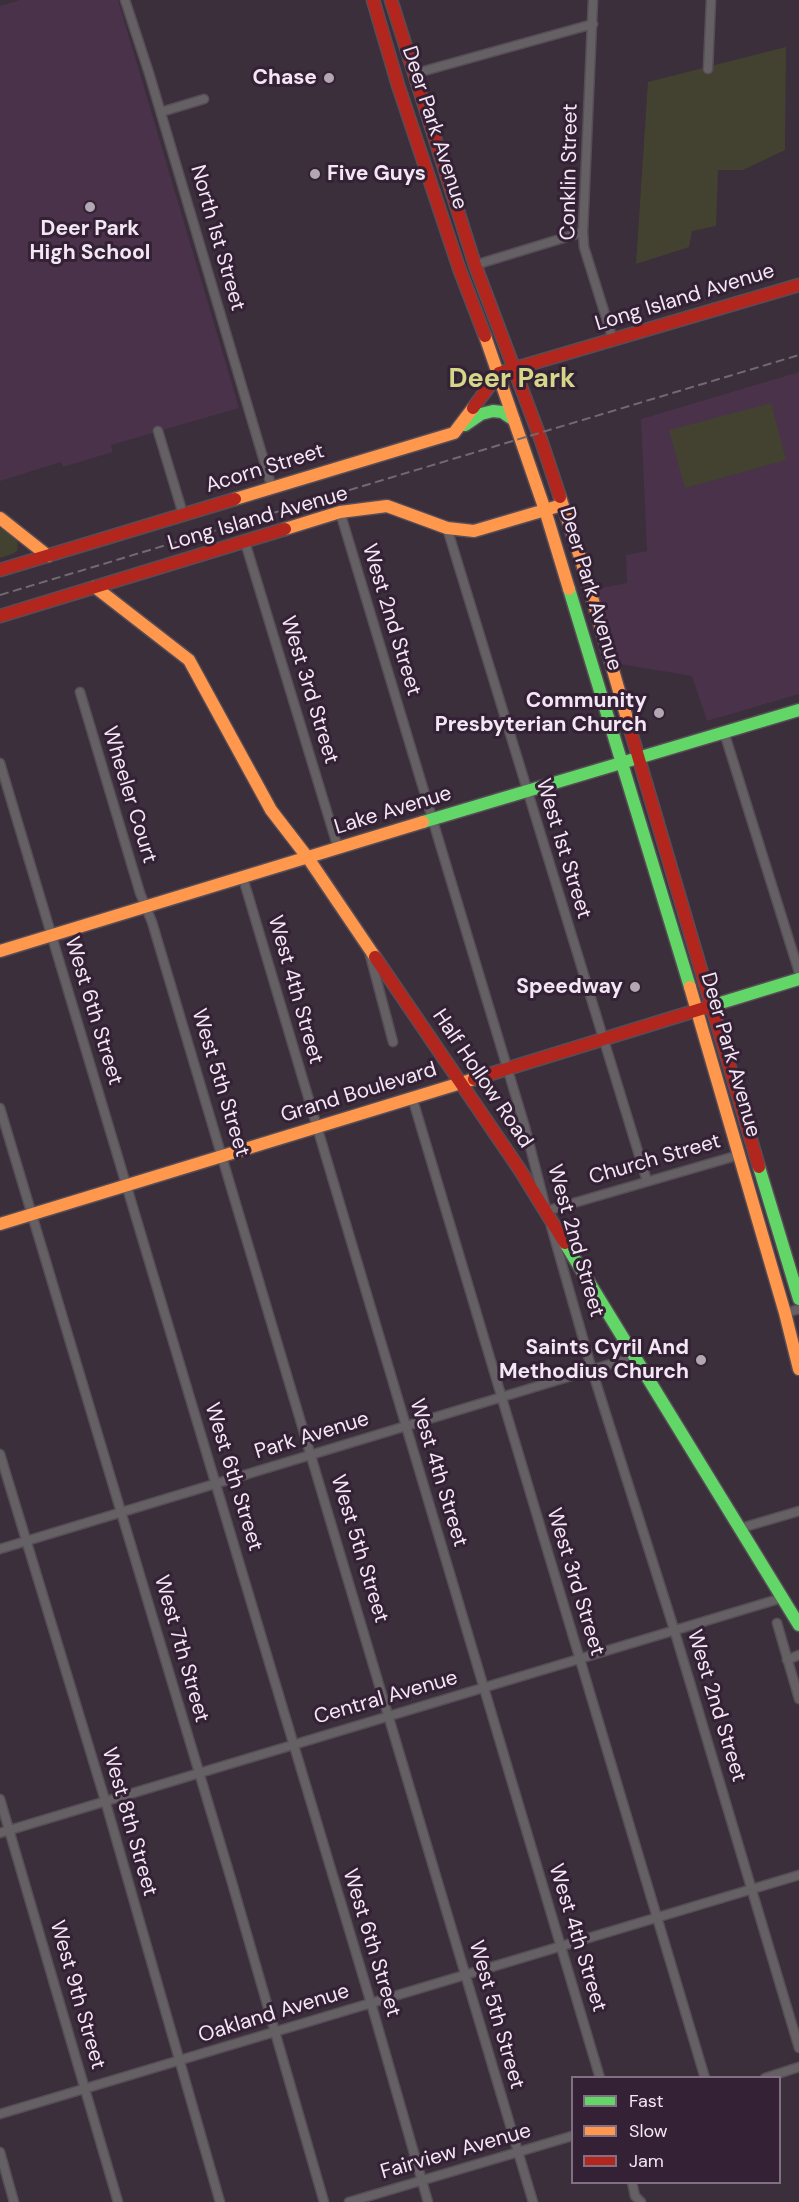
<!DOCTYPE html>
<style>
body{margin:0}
#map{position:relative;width:799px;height:2202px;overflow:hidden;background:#3a2f3a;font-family:"DM Sans",sans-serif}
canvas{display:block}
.legend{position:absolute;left:571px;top:2076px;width:210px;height:108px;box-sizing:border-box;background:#342135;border:2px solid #817081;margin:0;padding:8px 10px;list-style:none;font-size:18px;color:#f4e7f4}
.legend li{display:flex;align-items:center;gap:12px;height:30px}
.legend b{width:30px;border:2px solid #817081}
</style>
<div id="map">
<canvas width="799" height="2202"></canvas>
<ul class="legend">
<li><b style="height:8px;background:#63d668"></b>Fast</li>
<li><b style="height:8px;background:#ff974d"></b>Slow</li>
<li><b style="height:8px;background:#b3261e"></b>Jam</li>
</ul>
</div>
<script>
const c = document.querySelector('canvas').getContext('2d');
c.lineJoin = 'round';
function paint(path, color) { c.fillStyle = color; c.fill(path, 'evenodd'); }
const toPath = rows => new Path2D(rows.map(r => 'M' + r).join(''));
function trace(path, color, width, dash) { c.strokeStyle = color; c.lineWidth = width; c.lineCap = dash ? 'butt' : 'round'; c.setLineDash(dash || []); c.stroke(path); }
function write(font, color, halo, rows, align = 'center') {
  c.font = font + ' "DM Sans",sans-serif'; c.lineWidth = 6; c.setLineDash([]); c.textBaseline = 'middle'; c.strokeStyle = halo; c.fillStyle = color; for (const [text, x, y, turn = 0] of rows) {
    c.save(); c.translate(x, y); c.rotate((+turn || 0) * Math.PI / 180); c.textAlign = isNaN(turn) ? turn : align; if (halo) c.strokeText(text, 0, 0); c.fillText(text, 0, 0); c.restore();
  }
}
paint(toPath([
 [20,0,118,0,239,408,111,445,113,452,63,467,61,462,0,481,0,6],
 [799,372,799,694,707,721,692,676,620,664,596,589,627,583,626,555,647,551,641,419]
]), '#49324a');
paint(toPath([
 [786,47,785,150,743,170,718,170,716,226,692,231,689,247,636,264,648,82],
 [771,403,786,460,685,488,669,430],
 [0,525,16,539,18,545,17,551,12,554,0,558]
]), '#434231');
const street = toPath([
 [125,0,149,73,272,488],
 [593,0,583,232,584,247,613,340],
 [708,69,711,0],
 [413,74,593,24],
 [161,112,204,99],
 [475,265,583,232],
 [158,431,183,514],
 [340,512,525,1127,545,1205],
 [447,528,647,1181],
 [245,542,338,848],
 [80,692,140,893,152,922,533,2202],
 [724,732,799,972],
 [0,763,371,2003,428,2202],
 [243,878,600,2078],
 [370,955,393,1042],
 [412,1097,705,2078],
 [0,1108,231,1879,324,2202],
 [546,1211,739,1155],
 [551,1226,592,1370,674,1629,799,2048],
 [785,1313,799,1309],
 [0,1454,105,1800,220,2202],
 [741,1528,799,1511],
 [0,1549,634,1357],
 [777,1623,799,1699],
 [787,1660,799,1655],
 [0,1799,118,2202],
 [0,1833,782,1598],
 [765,2078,799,2067],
 [0,2114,799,1875],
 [0,2152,14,2202],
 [632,2182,635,2196,641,2202],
 [349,2202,572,2136]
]);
const fast = toPath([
 [465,425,481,414,493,411,502,412,514,420],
 [569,589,690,987],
 [423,822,799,710],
 [714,1005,799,979],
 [759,1167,799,1299],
 [565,1243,799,1625]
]);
const slow = toPath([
 [485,336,545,510,569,589],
 [560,497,582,563,628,722],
 [235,499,454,433,473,408],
 [0,518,48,556],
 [285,529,340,512,387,506,447,528,474,531,562,505],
 [95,587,189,660,271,810,308,858,375,957],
 [0,951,423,822],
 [690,987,785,1313,799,1369],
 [0,1224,474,1079]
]);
const jam = toPath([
 [373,0,398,85,459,268,485,336],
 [391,0,475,265,541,440,560,497],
 [473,408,499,373,799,285],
 [0,570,235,499],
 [0,616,285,529],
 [628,722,759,1167],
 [375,957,520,1170,565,1243],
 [474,1079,714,1005]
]);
trace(street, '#574d57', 11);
trace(fast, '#574d57', 15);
trace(slow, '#574d57', 15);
trace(jam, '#574d57', 15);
trace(street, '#646064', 8);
trace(fast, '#63d668', 12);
trace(slow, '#ff974d', 12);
trace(jam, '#b3261e', 12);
trace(toPath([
 [0,595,799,355]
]), '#706a71', 2, [9, 4.5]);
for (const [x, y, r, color] of [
 [329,78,6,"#b3a7b3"],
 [315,174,6,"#b3a7b3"],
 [90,207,6,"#b3a7b3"],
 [659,713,6,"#b3a7b3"],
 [635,987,6,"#b3a7b3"],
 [701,1360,6,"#b3a7b3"]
]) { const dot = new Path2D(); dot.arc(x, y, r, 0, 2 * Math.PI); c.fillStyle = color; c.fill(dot); trace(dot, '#342135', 2); }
write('bold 21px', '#f4e7f4', '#342135', [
 ["Chase",317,78],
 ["Five Guys",327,174,"left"],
 ["Deer Park",90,229,"center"],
 ["High School",90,253,"center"],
 ["Community",647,701],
 ["Presbyterian Church",647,725],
 ["Speedway",623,987],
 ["Saints Cyril And",689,1348],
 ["Methodius Church",689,1372]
], 'right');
write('21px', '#f4e7f4', '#342135', [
 ["Deer Park Avenue",434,128,72],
 ["Conklin Street",570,172,-89],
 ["North 1st Street",217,238,74],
 ["Long Island Avenue",685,298,-17],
 ["Acorn Street",265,469,-17],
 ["Long Island Avenue",258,519,-16],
 ["Deer Park Avenue",590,589,73],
 ["West 2nd Street",391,620,73],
 ["West 3rd Street",309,690,73],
 ["Wheeler Court",129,795,73],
 ["Lake Avenue",393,811,-17],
 ["West 1st Street",563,849,73],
 ["West 4th Street",295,990,74],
 ["West 6th Street",93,1011,73],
 ["Deer Park Avenue",730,1055,74],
 ["Half Hollow Road",482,1079,56],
 ["West 5th Street",220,1083,73],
 ["Grand Boulevard",359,1093,-17],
 ["Church Street",655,1160,-16],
 ["West 2nd Street",575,1241,74],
 ["Park Avenue",312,1436,-17],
 ["West 4th Street",438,1473,73],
 ["West 6th Street",233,1477,73],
 ["West 5th Street",359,1549,73],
 ["West 3rd Street",575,1582,73],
 ["West 7th Street",181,1649,74],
 ["Central Avenue",386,1698,-16],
 ["West 2nd Street",716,1706,73],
 ["West 8th Street",129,1822,74],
 ["West 4th Street",577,1938,73],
 ["West 6th Street",371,1943,73],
 ["West 9th Street",77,1995,74],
 ["Oakland Avenue",274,2014,-17],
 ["West 5th Street",496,2015,74],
 ["Fairview Avenue",456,2152,-16]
]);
write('bold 27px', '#d4d788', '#342135', [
 ["Deer Park",512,380]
]);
</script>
